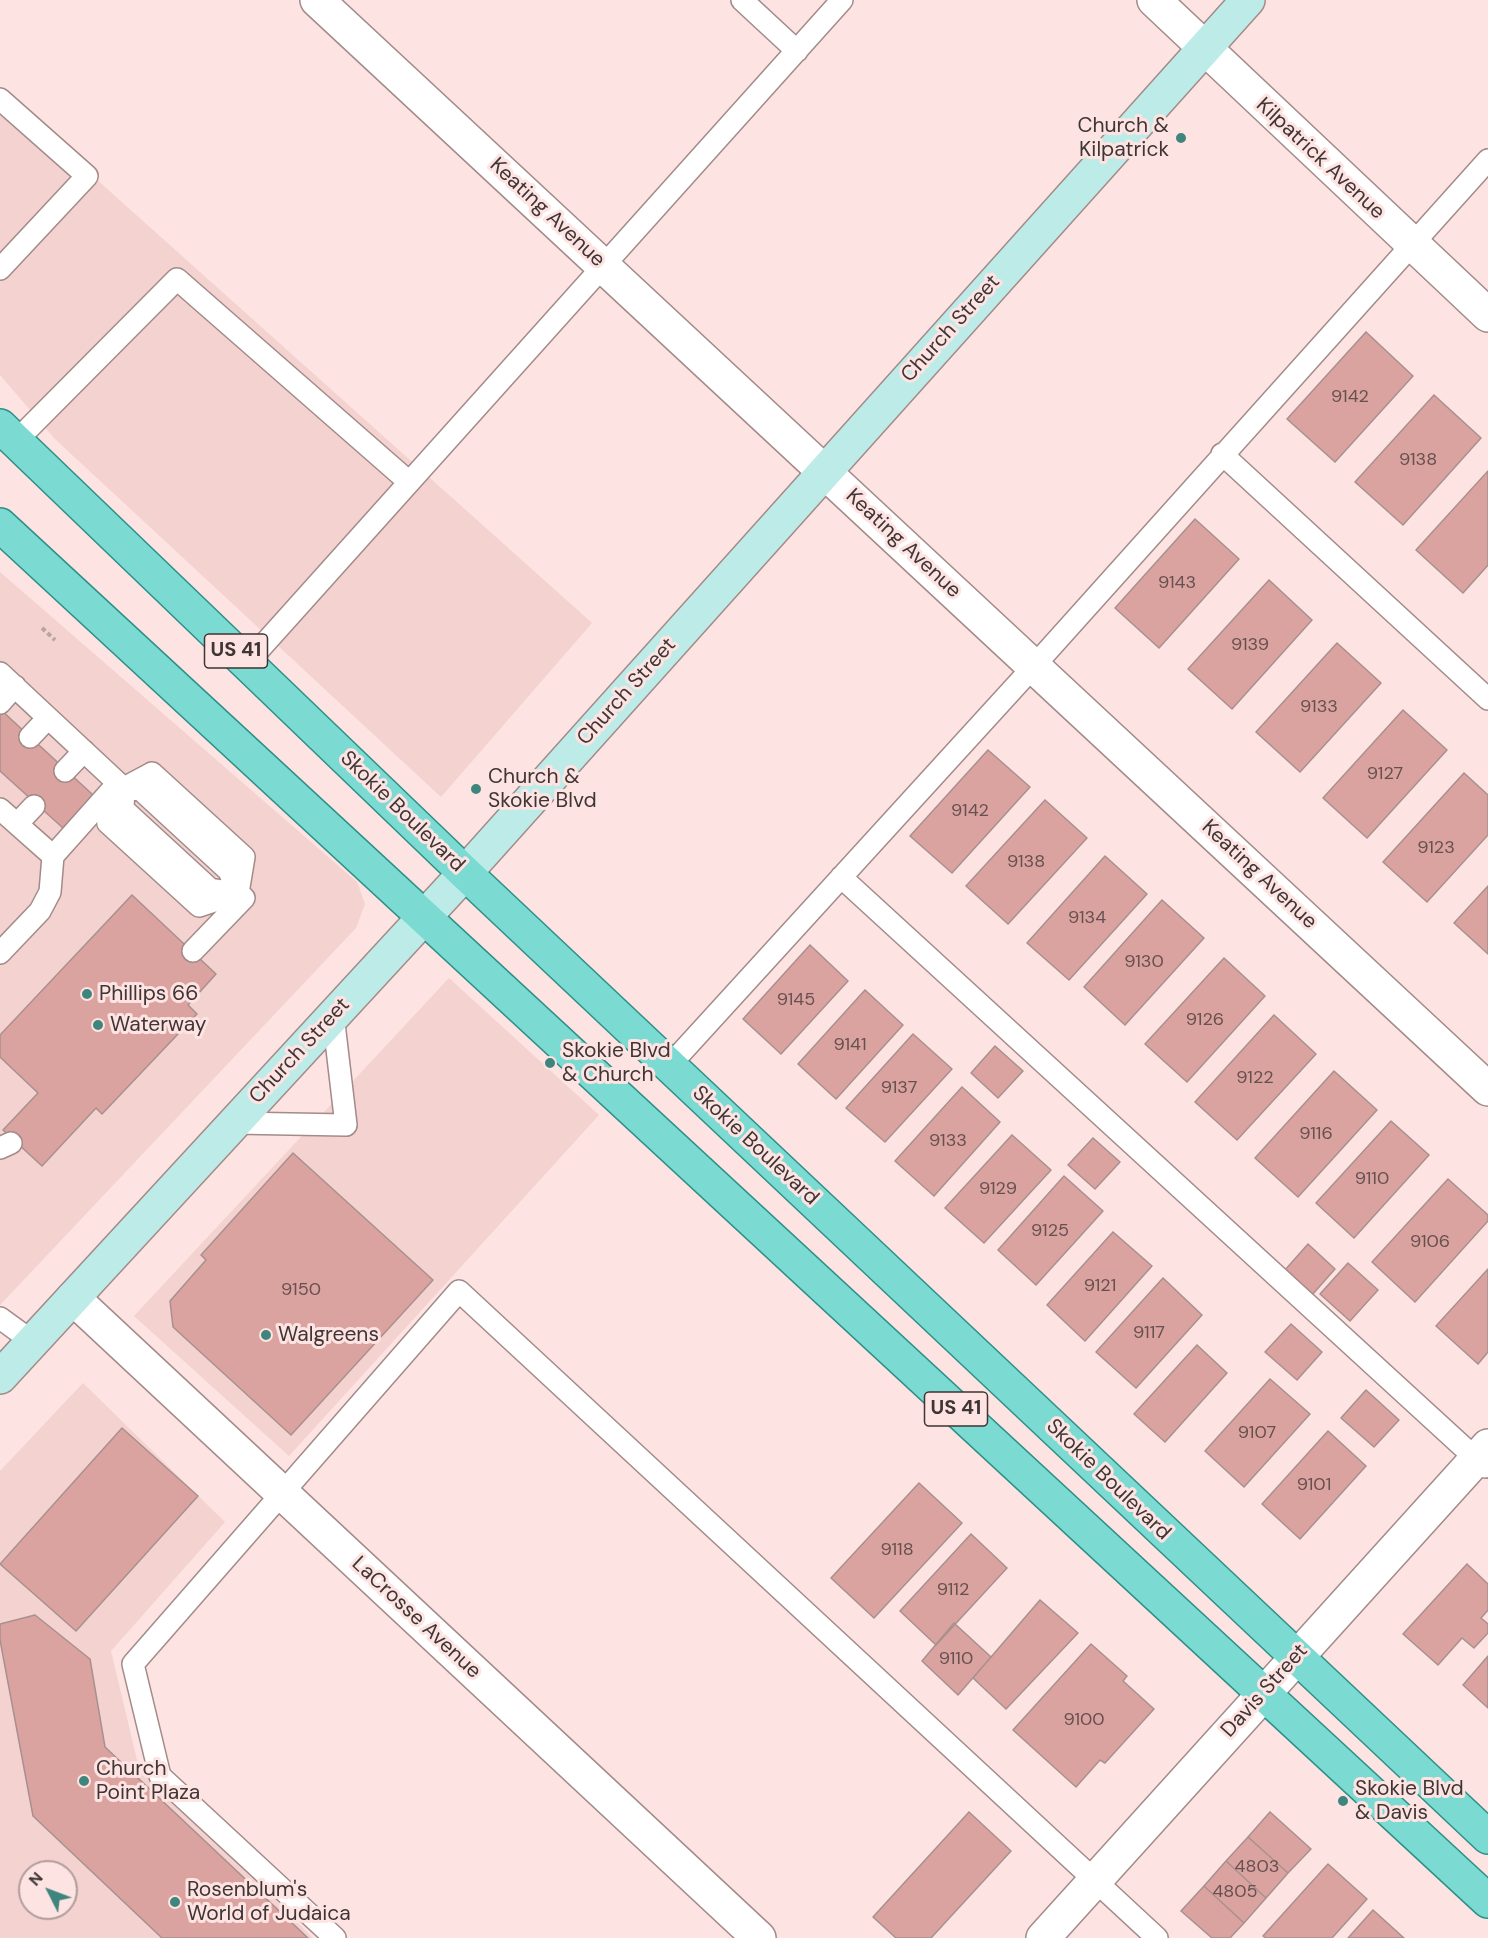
<!DOCTYPE html>
<style>
body{margin:0}
#map{position:relative;width:1488px;height:1938px;overflow:hidden;background:#fde3e1;font-family:"DM Sans",sans-serif}
canvas{display:block}
.north{position:absolute;left:18px;top:1860px;width:60px;height:60px;box-sizing:border-box;background:#fde3e1;border:2px solid #b19d9c;border-radius:50%;rotate:312deg;font-size:16px;font-weight:700;line-height:24px;text-align:center;color:#3f3535}
.north::after{content:'';display:block;margin:auto;width:21px;height:27px;background:#3f857e;clip-path:polygon(50% 0,100% 100%,50% 72%,0 100%)}
</style>
<div id="map">
<canvas width="1488" height="1938"></canvas>
<div class="north">N</div>
</div>
<script>
const c = document.querySelector('canvas').getContext('2d');
c.lineJoin = 'round';
function paint(path, color) { c.fillStyle = color; c.fill(path, 'evenodd'); }
const toPath = rows => new Path2D(rows.map(r => 'M' + r).join(''));
function trace(path, color, width, dash) { c.strokeStyle = color; c.lineWidth = width; c.lineCap = dash ? 'butt' : 'round'; c.setLineDash(dash || []); c.stroke(path); }
function write(font, color, halo, rows, align = 'center') {
  c.font = font + ' "DM Sans",sans-serif'; c.lineWidth = 6; c.setLineDash([]); c.textBaseline = 'middle'; c.strokeStyle = halo; c.fillStyle = color; for (const [text, x, y, turn = 0] of rows) {
    c.save(); c.translate(x, y); c.rotate((+turn || 0) * Math.PI / 180); c.textAlign = isNaN(turn) ? turn : align; if (halo) c.strokeText(text, 0, 0); c.fillText(text, 0, 0); c.restore();
  }
}
paint(toPath([
 [0,93,592,623,441,797,55,439,0,375],
 [0,572,357,882,365,904,356,928,0,1305],
 [449,978,599,1115,289,1456,134,1316],
 [83,1383,225,1522,111,1651,137,1760,313,1938,0,1938,0,1471],
 [30,1872,66,1872,66,1908,30,1908]
]), '#f3d2d0');
const building = toPath([
 [1366,332,1413,376,1335,462,1287,419,1366,332],
 [1434,395,1481,438,1403,525,1355,482,1434,395],
 [1488,471,1488,565,1463,593,1416,550,1488,471],
 [1195,519,1239,559,1159,648,1115,608,1195,519],
 [1269,580,1312,620,1232,709,1188,669,1269,580],
 [1337,643,1381,683,1300,772,1256,732,1337,643],
 [0,709,93,795,63,828,0,771,0,709],
 [1403,710,1447,750,1367,838,1323,798,1403,710],
 [988,750,1030,787,952,873,910,836,988,750],
 [1464,773,1488,795,1488,835,1427,902,1383,862,1464,773],
 [1045,800,1087,838,1008,924,966,886,1045,800],
 [1105,856,1147,894,1069,980,1027,943,1105,856],
 [1488,886,1488,954,1454,923,1488,886],
 [132,895,216,974,188,1005,197,1014,102,1114,96,1108,42,1166,3,1130,38,1093,0,1057,0,1035,132,895],
 [1162,900,1204,938,1125,1025,1084,987,1162,900],
 [810,945,848,981,781,1054,743,1019,810,945],
 [1224,958,1265,996,1187,1082,1145,1044,1224,958],
 [865,990,903,1025,836,1099,798,1064,865,990],
 [1274,1015,1316,1054,1237,1140,1195,1102,1274,1015],
 [913,1034,952,1069,885,1142,846,1108,913,1034],
 [995,1046,1023,1071,998,1098,971,1073,995,1046],
 [1334,1071,1377,1110,1298,1197,1255,1158,1334,1071],
 [962,1087,1000,1122,934,1196,895,1161,962,1087],
 [1391,1121,1429,1155,1354,1238,1316,1203,1391,1121],
 [1012,1135,1051,1170,984,1243,945,1208,1012,1135],
 [1093,1138,1120,1162,1095,1189,1068,1165,1093,1138],
 [293,1153,433,1280,291,1435,173,1327,170,1301,206,1260,201,1255,293,1153],
 [1064,1176,1103,1211,1036,1285,998,1250,1064,1176],
 [1448,1179,1488,1215,1488,1221,1415,1302,1372,1262,1448,1179],
 [1113,1232,1152,1266,1085,1341,1047,1305,1113,1232],
 [1308,1244,1335,1269,1312,1295,1285,1270,1308,1244],
 [1348,1263,1378,1290,1350,1321,1320,1294,1348,1263],
 [1488,1269,1488,1352,1478,1364,1436,1326,1488,1269],
 [1163,1278,1202,1315,1136,1388,1096,1352,1163,1278],
 [1291,1324,1322,1352,1297,1380,1265,1352,1291,1324],
 [1197,1345,1227,1373,1165,1442,1134,1414,1197,1345],
 [1270,1379,1310,1414,1244,1487,1205,1451,1270,1379],
 [1366,1390,1399,1420,1374,1447,1341,1418,1366,1390],
 [122,1428,198,1496,76,1631,0,1564,122,1428],
 [1328,1431,1366,1466,1300,1539,1262,1504,1328,1431],
 [919,1483,962,1523,874,1618,831,1578,919,1483],
 [971,1534,1007,1568,936,1645,900,1611,971,1534],
 [1467,1564,1488,1584,1488,1610,1481,1618,1488,1624,1488,1633,1474,1648,1462,1638,1438,1665,1403,1634,1467,1564],
 [1040,1600,1078,1633,1006,1709,973,1678,1040,1600],
 [35,1615,90,1659,105,1747,308,1938,162,1938,33,1816,0,1640,0,1624,35,1615],
 [954,1623,991,1657,958,1695,922,1661,954,1623],
 [1091,1644,1127,1676,1123,1681,1154,1709,1105,1763,1100,1760,1076,1787,1013,1730,1091,1644],
 [1488,1656,1488,1708,1463,1685,1488,1656],
 [969,1812,1011,1851,931,1938,896,1938,873,1917,969,1812],
 [1270,1812,1311,1849,1288,1873,1248,1837,1270,1812],
 [1248,1837,1288,1873,1266,1898,1226,1861,1248,1837],
 [1226,1861,1266,1898,1244,1923,1204,1886,1226,1861],
 [1328,1864,1367,1899,1332,1938,1266,1938,1263,1936,1328,1864],
 [1204,1886,1244,1923,1230,1938,1212,1938,1181,1911,1204,1886],
 [1373,1910,1404,1938,1348,1938,1373,1910]
]);
paint(building, '#dba3a0');
trace(building, '#a8908f', 1.5);
const lane = toPath([
 [742,0,797,51],
 [0,99,87,176,0,269],
 [16,441,177,279,409,482],
 [1222,454,1488,699],
 [248,662,842,0],
 [0,673,118,783,53,856,0,809],
 [0,703,15,686],
 [30,737,48,718],
 [65,771,84,751],
 [152,773,244,857,238,893,199,906,108,823,124,788,152,773],
 [118,784,124,788,141,790,229,871,238,893,244,898,193,951],
 [124,788,123,809,210,889,235,893],
 [17,824,34,806],
 [841,877,1485,1467],
 [0,953,40,911,50,892,53,856],
 [670,1065,1034,666,1488,160],
 [234,1123,346,1125,333,1015],
 [0,1148,11,1143],
 [0,1318,33,1342],
 [335,1938,160,1776,133,1664,459,1291,1157,1938]
]);
const street = toPath([
 [317,0,1488,1089],
 [1154,0,1488,315],
 [73,1298,759,1938],
 [1043,1938,1488,1446]
]);
const secondary = toPath([
 [0,1377,465,873,1248,0]
]);
const primary = toPath([
 [0,426,465,873,1488,1837],
 [0,525,1488,1901]
]);
trace(lane, '#a28b89', 24);
trace(street, '#a28b89', 36);
trace(secondary, '#a28b89', 36);
trace(primary, '#2d9088', 36);
trace(toPath([
 [42,628,55,640]
]), '#b8a4a3', 4, [4.5, 3]);
trace(lane, '#fff', 21);
trace(street, '#fff', 33);
trace(secondary, '#bdece8', 33);
trace(primary, '#7bdad2', 33);
for (const [x, y, r, color] of [
 [1181,138,6,"#3f857e"],
 [476,789,6,"#3f857e"],
 [87,994,6,"#3f857e"],
 [98,1025,6,"#3f857e"],
 [550,1063,6,"#3f857e"],
 [266,1335,6,"#3f857e"],
 [84,1781,6,"#3f857e"],
 [1343,1801,6,"#3f857e"],
 [175,1902,6,"#3f857e"]
]) { const dot = new Path2D(); dot.arc(x, y, r, 0, 2 * Math.PI); c.fillStyle = color; c.fill(dot); trace(dot, '#fde3e1', 2); }
write('18px', '#665050', null, [
 ["9142",1350,397],
 ["9138",1418,460],
 ["9143",1177,583],
 ["9139",1250,645],
 ["9133",1319,707],
 ["9127",1385,774],
 ["9142",970,811],
 ["9123",1436,848],
 ["9138",1026,862],
 ["9134",1087,918],
 ["9130",1144,962],
 ["9145",796,1000],
 ["9126",1205,1020],
 ["9141",850,1045],
 ["9122",1255,1078],
 ["9137",899,1088],
 ["9116",1316,1134],
 ["9133",948,1141],
 ["9110",1372,1179],
 ["9129",998,1189],
 ["9125",1050,1231],
 ["9106",1430,1242],
 ["9121",1100,1286],
 ["9150",301,1290],
 ["9117",1149,1333],
 ["9107",1257,1433],
 ["9101",1314,1485],
 ["9118",897,1550],
 ["9112",953,1590],
 ["9110",956,1659],
 ["9100",1084,1720],
 ["4803",1257,1867],
 ["4805",1235,1892]
]);
for (const [x, y, w] of [
 [236,651,63],
 [956,1409,63]
]) { const box = new Path2D(); box.roundRect(x - w / 2, y - 17, w, 34, 4.5); c.fillStyle = '#fde3e1'; c.fill(box); trace(box, '#3f3535', 1.5); }
write('bold 20px', '#3f3535', null, [
 ["US 41",236,651],
 ["US 41",956,1409]
]);
write('21px', '#3f3535', '#fde3e1', [
 ["Church &",1169,126,"right"],
 ["Kilpatrick",1169,150,"right"],
 ["Church &",488,777],
 ["Skokie Blvd",488,801],
 ["Phillips 66",99,994],
 ["Waterway",110,1025],
 ["Skokie Blvd",562,1051],
 ["& Church",562,1075],
 ["Walgreens",278,1335],
 ["Church",96,1769],
 ["Point Plaza",96,1793],
 ["Skokie Blvd",1355,1789],
 ["& Davis",1355,1813],
 ["Rosenblum's",187,1890],
 ["World of Judaica",187,1914]
], 'left');
write('21px', '#3f3535', '#fde3e1', [
 ["Kilpatrick Avenue",1320,159,43],
 ["Keating Avenue",547,213,43],
 ["Church Street",951,329,-48],
 ["Keating Avenue",903,544,43],
 ["Church Street",627,692,-48],
 ["Skokie Boulevard",402,812,44],
 ["Keating Avenue",1259,875,43],
 ["Church Street",300,1051,-47],
 ["Skokie Boulevard",755,1146,43],
 ["Skokie Boulevard",1108,1480,44],
 ["LaCrosse Avenue",416,1618,43],
 ["Davis Street",1265,1691,-48]
]);
</script>
